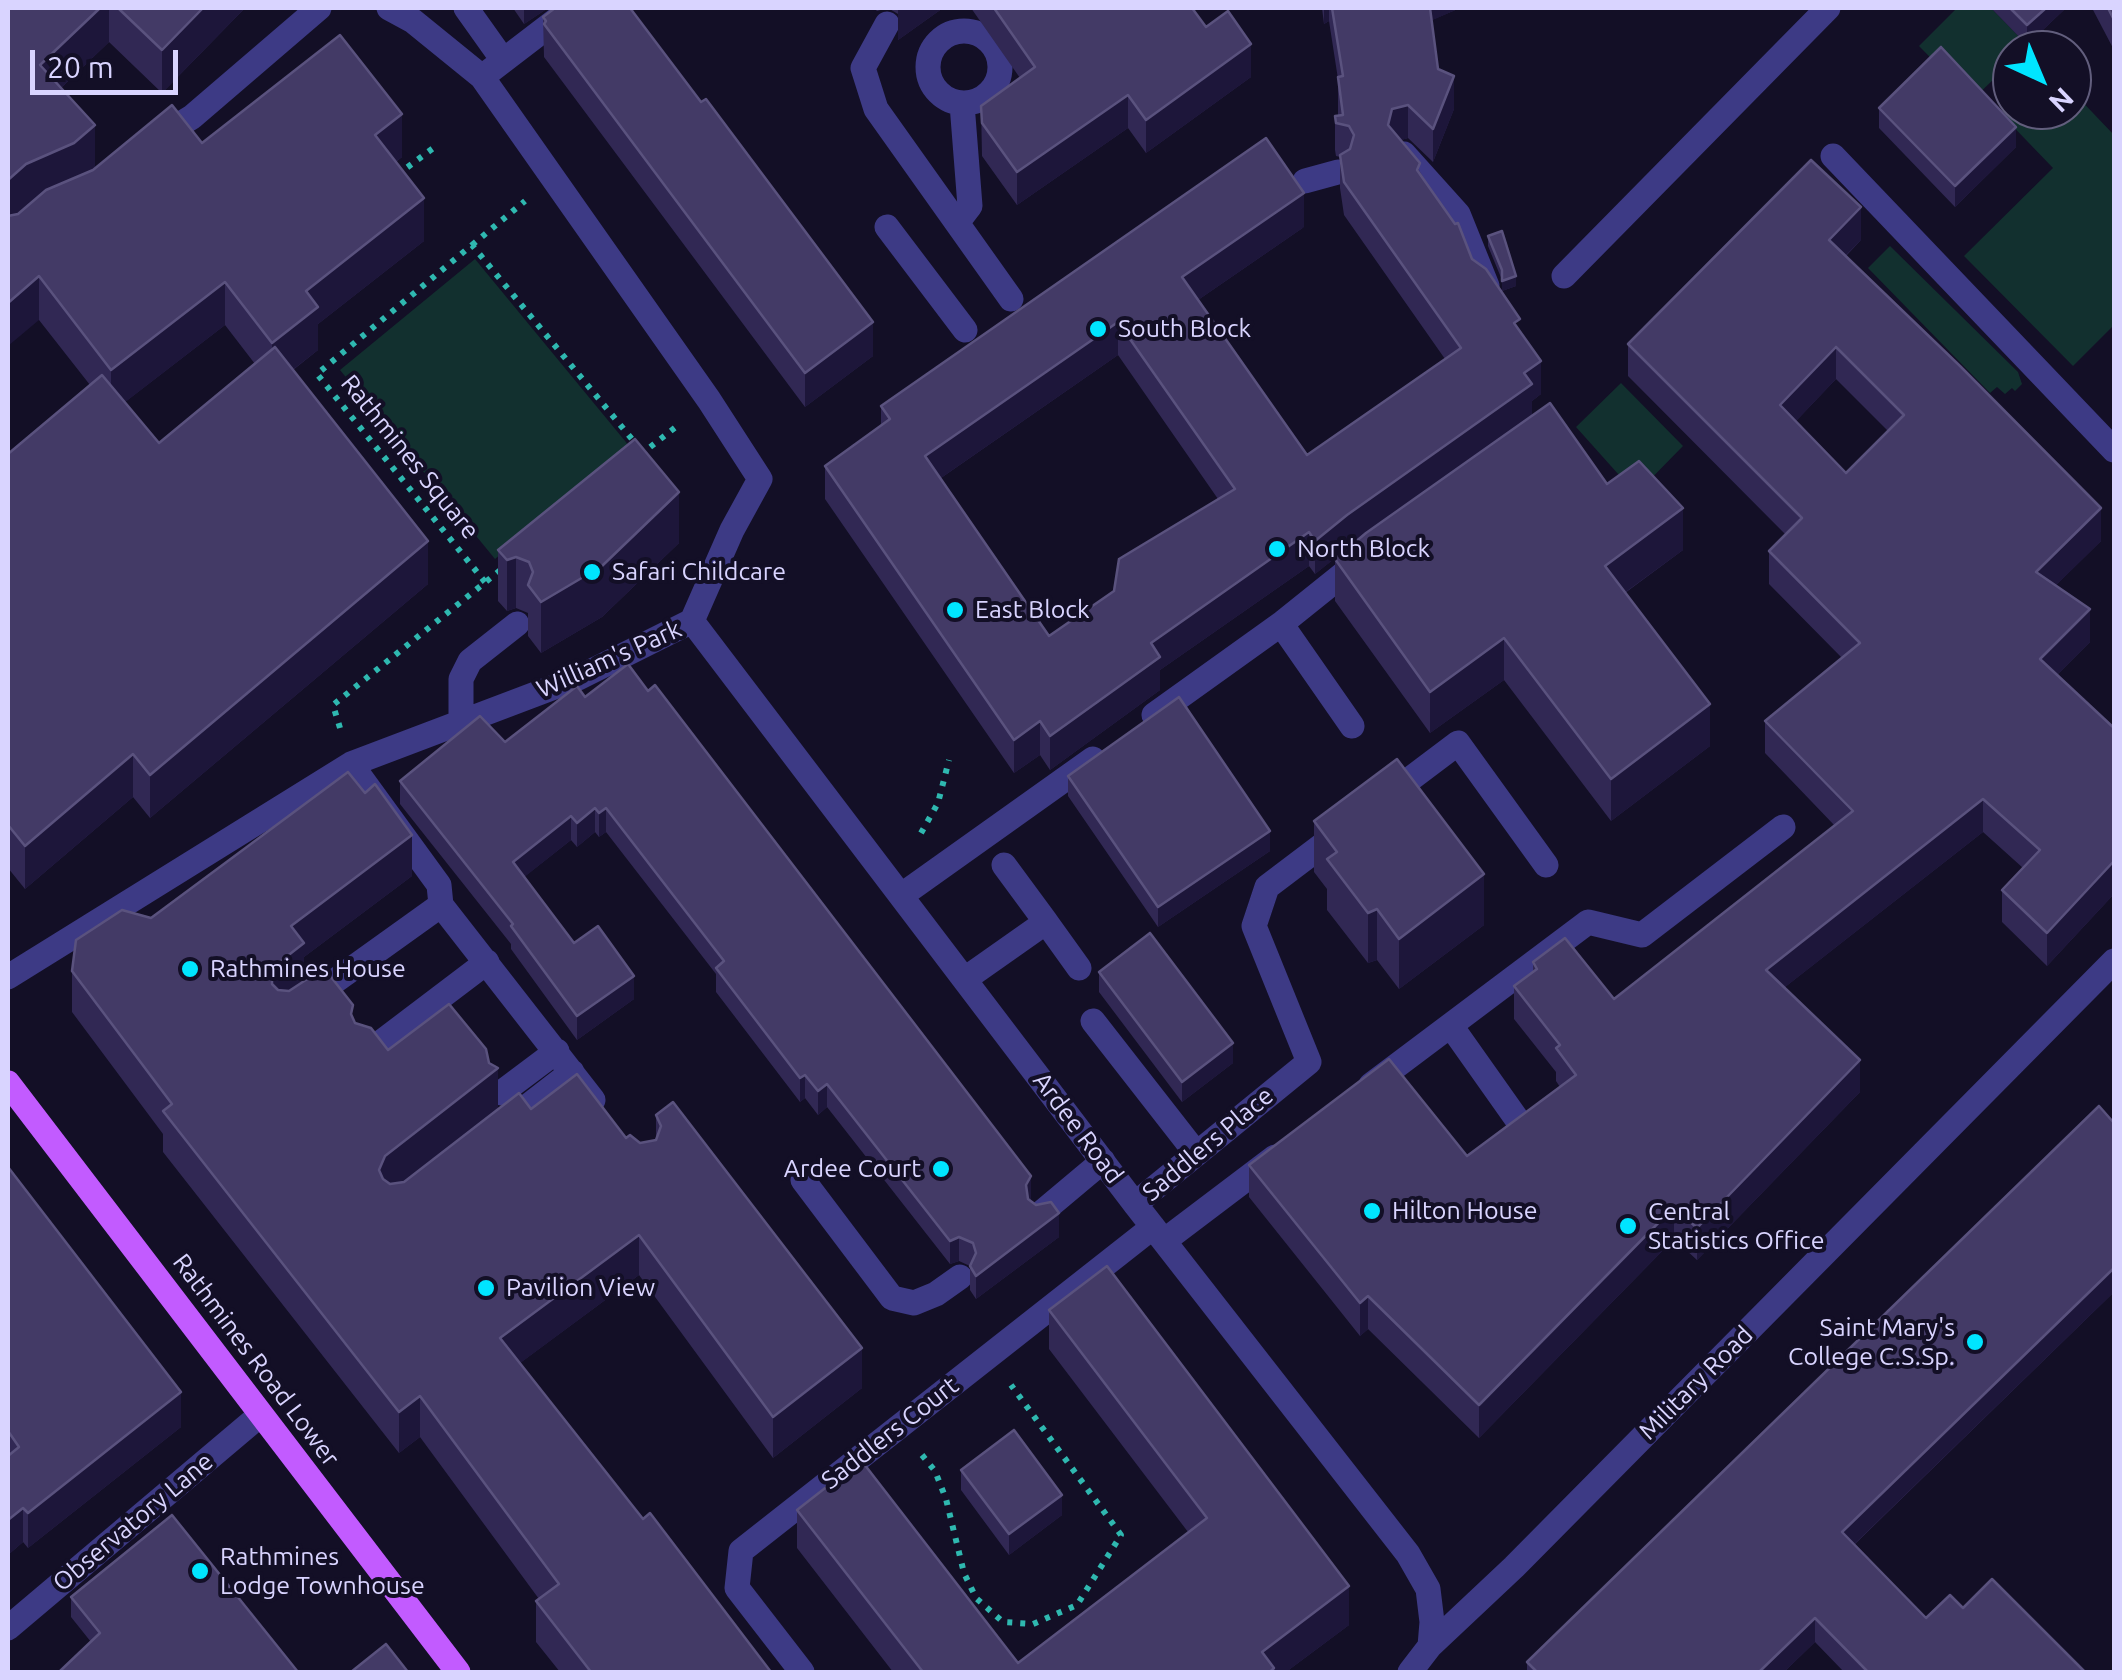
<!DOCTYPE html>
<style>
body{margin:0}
#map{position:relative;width:2122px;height:1680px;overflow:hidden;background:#130f26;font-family:Ubuntu,sans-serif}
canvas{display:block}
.frame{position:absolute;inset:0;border:10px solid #d9d4ff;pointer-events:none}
.north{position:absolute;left:1992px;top:30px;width:100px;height:100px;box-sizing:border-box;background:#130f26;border:2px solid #625e7d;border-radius:50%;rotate:136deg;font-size:28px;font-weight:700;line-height:40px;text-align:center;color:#d9d4ff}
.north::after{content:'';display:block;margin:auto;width:35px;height:45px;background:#00e5ff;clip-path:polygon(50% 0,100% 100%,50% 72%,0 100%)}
.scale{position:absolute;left:30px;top:50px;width:148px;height:45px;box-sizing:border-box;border:5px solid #d9d4ff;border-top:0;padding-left:12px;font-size:30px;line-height:35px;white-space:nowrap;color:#d9d4ff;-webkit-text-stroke:8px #130f26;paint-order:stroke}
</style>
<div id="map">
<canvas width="2122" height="1680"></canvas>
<div class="frame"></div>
<div class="north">N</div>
<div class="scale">20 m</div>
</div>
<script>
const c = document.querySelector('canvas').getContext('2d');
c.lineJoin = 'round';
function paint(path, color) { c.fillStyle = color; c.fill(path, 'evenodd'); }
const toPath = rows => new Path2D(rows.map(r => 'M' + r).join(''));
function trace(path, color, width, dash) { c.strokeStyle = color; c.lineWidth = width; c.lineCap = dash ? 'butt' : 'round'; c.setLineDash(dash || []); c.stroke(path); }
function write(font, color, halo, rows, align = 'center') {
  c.font = font + ' Ubuntu,sans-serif'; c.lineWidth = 8; c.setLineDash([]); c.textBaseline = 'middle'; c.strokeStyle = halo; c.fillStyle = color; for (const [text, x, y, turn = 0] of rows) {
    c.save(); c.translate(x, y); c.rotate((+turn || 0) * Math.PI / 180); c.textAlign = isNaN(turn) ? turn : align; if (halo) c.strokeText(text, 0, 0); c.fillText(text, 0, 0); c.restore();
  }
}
paint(toPath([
 [1957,8,1991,8,2032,50,2012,50,2012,94,1995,78,1972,100,1919,46],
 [2072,91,2114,135,2114,325,2073,366,1964,256,2053,168,2001,114,2012,103,2012,110,2072,110],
 [1890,246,2018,372,2022,384,2015,391,2012,388,2005,394,1997,387,1990,393,1868,268],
 [475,259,630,447,495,559,340,370],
 [1621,383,1683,446,1636,494,1576,427]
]), '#12302f');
trace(toPath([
 [397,175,436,146],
 [472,245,525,201],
 [640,455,681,423],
 [485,582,317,374,472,245,636,444],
 [340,728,333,705,503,568],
 [921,833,938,803,949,760],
 [922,1455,935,1471,946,1499,964,1573,976,1598,1003,1622,1033,1624,1077,1605,1121,1535,1011,1385]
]), '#2fb8b0', 6, [5, 8]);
trace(toPath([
 [389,8,413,21,482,77],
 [466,8,503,60],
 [887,24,863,68,876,109,1011,299],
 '928 67a36 36 0 1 1 72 0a36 36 0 1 1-72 0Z',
 [156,139,192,117,319,8],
 [1404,154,1458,214,1487,286],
 [1833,156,2114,450],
 [1305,181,1338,172],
 [957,223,970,206,962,104],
 [887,227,965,330],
 [1564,276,1828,8],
 [692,621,1135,1204,1408,1554,1428,1589,1432,1622,1430,1646],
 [1281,624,1352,726],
 [1154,715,1281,624,1362,559],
 [461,721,461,679,470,661,517,624],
 [351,764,439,885,441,905,593,1100],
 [1385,798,1458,743,1546,865],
 [1004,865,1046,922],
 [902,895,1093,759],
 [8,977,351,764,578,678,692,621,732,530,760,479,709,400,482,77,572,8],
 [965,979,1046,922,1079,968],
 [307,1001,441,905],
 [1093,1021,1196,1153],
 [1451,1026,1521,1125],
 [367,1053,487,962],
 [1371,1085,1588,922,1642,935,1783,827],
 [501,1093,557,1051],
 [501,1127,572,1072],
 [803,1180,892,1298,914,1303,936,1294,960,1277],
 [1135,1204,1309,1062,1254,926,1267,887,1341,831],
 [1041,1213,1103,1161],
 [1164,1241,1275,1157],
 [8,1628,259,1416],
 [802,1672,737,1588,741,1551,1153,1227],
 [1410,1672,1430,1646,1514,1567,2114,961]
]), '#3d3a85', 25);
trace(toPath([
 [8,1083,458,1672]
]), '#c25bff', 25);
paint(toPath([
 [8,8,245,8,162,93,109,42,61,88,95,168,202,143,402,157,396,162,424,241,318,324,318,350,293,370,428,584,150,818,133,797,25,889,8,868,8,454,90,385,39,320],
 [225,325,255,364,159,443,125,402],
 [513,8,548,8,524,24],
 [874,8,943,8,898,40,898,14,888,8,877,11],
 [971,8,1192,8,1206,27,1251,77,1146,153,1128,128,1017,205,982,156,981,106,1020,78],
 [1322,8,1460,8,1432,20,1438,69,1454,109,1433,162,1408,138,1401,140,1472,259,1520,332,1541,394,1532,401,1532,416,1683,550,1625,593,1710,746,1611,821,1504,680,1430,733,1335,601,1335,559,1350,546,1315,574,1309,566,1160,670,1160,690,1050,770,1040,755,1014,773,825,499,825,466,881,426,881,406,1304,227,1198,300,1307,455,1445,359,1344,215,1340,188,1340,157,1336,156,1335,150,1335,116,1338,115,1338,79,1329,21,1324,24],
 [1118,355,1218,499,1114,591,1049,636,941,478],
 [1991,8,2066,8,2027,45],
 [2092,8,2114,8,2114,50],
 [543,17,873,356,805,407,544,57],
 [1879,108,2016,147,1955,207,1879,128],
 [1488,236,1516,286,1502,291,1502,280,1488,246],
 [1861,240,1846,256,2101,541,2055,586,2090,642,2057,675,2114,728,2114,894,2047,966,2002,922,2002,890,2023,868,1983,832,1785,987,1860,1092,1697,1260,1674,1239,1479,1438,1368,1329,1360,1336,1249,1197,1249,1165,1467,1156,1560,1087,1556,1081,1556,1072,1514,1019,1514,986,1533,973,1533,962,1614,999,1835,826,1765,753,1765,721,1842,658,1769,584,1769,551,1786,535,1628,376,1628,344],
 [1836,379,1888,431,1846,473,1796,421],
 [679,543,602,617,541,653,528,636,528,613,516,608,507,611,498,601,498,550],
 [585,697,1031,1201,1059,1237,976,1299,970,1290,970,1266,959,1261,950,1264,827,1107,818,1115,805,1098,800,1102,716,992,716,974,606,832,599,837,595,832,577,847,571,840,524,877,574,943,634,999,577,1040,511,949,511,944,400,804,400,781,505,742],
 [1068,776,1270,851,1158,927,1068,796],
 [1314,821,1484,925,1399,989,1377,960,1368,963,1327,910,1327,889,1314,872],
 [412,876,304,957,304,981,353,1018,355,1023,388,1050,498,1109,531,1109,640,1143,656,1140,656,1115,862,1388,773,1458,639,1275,520,1363,643,1519,771,1672,560,1672,536,1642,536,1601,539,1599,420,1437,399,1453,163,1152,163,1134,72,1012,72,971,151,918],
 [1099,972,1233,1063,1182,1102,1099,992],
 [8,1167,181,1427,28,1548,23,1542,8,1555],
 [2114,1292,1855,1544,1926,1618,1963,1608,2085,1672,1844,1672,1815,1642,1784,1672,1527,1672,1527,1662],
 [1049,1310,1349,1625,1286,1672,893,1672,797,1548,797,1510,1018,1663,1188,1532,1049,1349],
 [961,1470,1062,1515,1009,1555,961,1490],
 [71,1597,298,1672,91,1642,71,1617]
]), '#312854');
paint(toPath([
 [100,8,109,8,109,42,40,108,40,65],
 [203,8,245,8,162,93,162,50],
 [524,8,548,8,524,24],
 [898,8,943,8,898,40],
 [1324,8,1329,8,1329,21,1324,24],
 [1428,8,1460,8,1428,22],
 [2046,8,2066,8,2027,45,2027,25],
 [1251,44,1251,77,1146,153,1146,120],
 [1454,76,1454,109,1433,162,1433,129],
 [1128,95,1128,128,1017,205,1017,172],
 [1408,105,1408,138,1392,143,1388,125,1392,109],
 [402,114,402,157,375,178,375,135],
 [95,125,95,168,8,223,8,180,26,164],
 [2016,127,2016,147,1955,207,1955,186],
 [1304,193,1304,227,1182,311,1182,277],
 [424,198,424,241,318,324,318,350,272,386,272,343,306,291],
 [1861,207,1861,240,1829,272,1829,240],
 [39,276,39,320,8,346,8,303],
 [1516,276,1516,286,1502,291,1502,281],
 [225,282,225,325,111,413,111,370],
 [873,322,873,356,805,407,805,373],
 [1118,322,1118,355,925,489,925,456],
 [1836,347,1836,379,1780,438,1780,405],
 [1541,361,1541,394,1532,401,1532,418,1347,549,1315,574,1315,541,1524,373],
 [679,492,679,543,602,617,541,653,541,602],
 [1683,508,1683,550,1605,607,1605,566],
 [2101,508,2101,541,2036,605,2036,572],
 [1309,532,1309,566,1160,670,1160,690,1050,770,1050,736,1151,643],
 [428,541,428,584,150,818,150,775],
 [516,557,516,608,507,611,507,560],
 [2090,609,2090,642,2040,692,2040,659],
 [1504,638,1504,680,1430,733,1430,692],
 [1710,704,1710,746,1611,821,1611,779],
 [1040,721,1040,755,1014,773,1014,740],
 [133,754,133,797,25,889,25,846],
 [1983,799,1983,832,1766,1002,1766,970],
 [595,808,595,832,577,847,577,823],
 [606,808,606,832,599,837,599,813],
 [571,816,571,840,513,886,513,862],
 [1270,831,1270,851,1158,927,1158,907],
 [412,835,412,876,304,957,304,983,272,1008,272,968,291,926],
 [2114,861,2114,894,2047,966,2047,933],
 [1484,874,1484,925,1399,989,1399,939],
 [1377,909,1377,960,1368,963,1368,913],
 [634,976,634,999,577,1040,577,1016],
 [1233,1043,1233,1063,1182,1102,1182,1082],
 [1860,1060,1860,1092,1697,1260,1697,1228],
 [498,1068,498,1109,385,1196,379,1170,385,1156],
 [805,1075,805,1098,800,1102,800,1078],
 [827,1084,827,1107,818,1115,818,1091],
 [1031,1176,1031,1200,1026,1208,1026,1185],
 [1674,1207,1674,1239,1479,1438,1479,1405],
 [1059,1213,1059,1237,976,1299,976,1276],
 [639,1235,639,1275,500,1378,500,1338],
 [959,1237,959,1261,950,1264,950,1241],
 [2114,1268,2114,1292,1842,1556,1842,1532],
 [1368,1296,1368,1329,1360,1336,1360,1303],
 [862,1348,862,1388,773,1458,773,1417],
 [181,1392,181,1427,28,1548,28,1513],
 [420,1396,420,1437,399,1453,399,1412],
 [1062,1495,1062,1515,1009,1555,1009,1534],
 [23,1508,23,1542,8,1555,8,1520],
 [1349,1586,1349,1625,1286,1672,1262,1672,1262,1652],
 [1815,1618,1815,1642,1784,1672,1759,1672]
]), '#1d163a');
const building = toPath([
 [8,8,100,8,40,65,95,125,74,143,26,164,8,180,8,8],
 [118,8,203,8,162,50,118,8],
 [555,8,630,8,701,102,706,99,873,322,805,373,544,24,546,21,543,17,555,8],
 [994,8,1192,8,1206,27,1228,11,1251,44,1146,120,1128,95,1017,172,982,123,981,106,1035,67,994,8],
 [1332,8,1430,8,1438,69,1454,76,1433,129,1408,105,1392,109,1388,125,1420,163,1417,170,1455,224,1458,223,1472,259,1486,269,1520,319,1514,323,1541,361,1524,373,1532,384,1347,515,1315,541,1309,532,1151,643,1160,657,1050,736,1040,721,1014,740,825,466,890,419,881,406,1266,138,1304,193,1182,277,1307,455,1461,348,1344,182,1340,155,1350,149,1354,135,1349,126,1336,123,1335,116,1343,115,1338,77,1343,76,1332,8],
 [1118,322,1235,489,1119,559,1114,591,1049,636,925,456,1118,322],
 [2010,8,2046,8,2027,25,2010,8],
 [2108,8,2114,8,2114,20,2108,8],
 [340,35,402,114,375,135,424,198,306,291,318,307,272,343,225,282,111,370,39,276,8,303,8,216,18,214,46,190,93,170,172,105,202,143,340,35],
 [1941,47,2016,127,1955,186,1879,108,1941,47],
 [1811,160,1861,207,1829,240,1960,366,2101,508,2036,572,2090,609,2040,659,2114,728,2114,861,2047,933,2002,890,2040,850,1983,799,1766,970,1860,1060,1697,1228,1674,1207,1479,1405,1368,1296,1360,1303,1249,1165,1389,1059,1467,1156,1576,1075,1556,1048,1560,1045,1514,986,1537,969,1533,962,1565,938,1614,999,1853,811,1765,721,1860,643,1769,551,1802,518,1628,344,1811,160],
 [1836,347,1904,415,1846,473,1780,405,1836,347],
 [1502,231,1516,276,1502,281,1502,270,1488,236,1502,231],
 [275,347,428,541,150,775,133,754,25,846,8,825,8,454,102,375,159,443,275,347],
 [1550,403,1607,484,1639,461,1683,508,1605,566,1710,704,1611,779,1504,638,1430,692,1335,559,1366,533,1550,403],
 [635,439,679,492,602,566,541,602,528,585,533,572,529,562,516,557,507,560,498,550,635,439],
 [628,664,648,691,655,685,1031,1176,1026,1185,1028,1199,1036,1205,1051,1202,1059,1213,976,1276,970,1266,976,1253,973,1243,959,1237,950,1241,827,1084,818,1091,805,1075,800,1078,716,968,724,961,606,808,599,813,595,808,577,823,571,816,513,862,574,943,598,926,634,976,577,1016,511,926,513,924,400,781,480,716,505,742,577,686,585,697,628,664],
 [1179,697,1270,831,1158,907,1068,776,1179,697],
 [1397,759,1484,874,1399,939,1377,909,1368,913,1327,859,1337,852,1314,821,1397,759],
 [348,772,365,793,375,784,412,835,291,926,304,943,272,968,272,984,278,990,289,991,324,968,353,1005,351,1014,355,1023,371,1028,388,1050,449,1004,486,1049,489,1063,498,1068,385,1156,379,1170,383,1179,390,1184,404,1182,519,1093,531,1109,577,1074,626,1138,630,1135,640,1143,656,1140,661,1126,656,1115,673,1102,862,1348,773,1417,639,1235,500,1338,643,1519,650,1513,771,1672,591,1672,536,1601,559,1584,420,1396,399,1412,163,1111,172,1104,72,971,76,940,122,910,151,918,348,772],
 [1150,933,1233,1043,1182,1082,1099,972,1150,933],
 [2099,1106,2114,1123,2114,1268,1842,1532,1926,1618,1950,1595,1963,1608,1992,1579,2085,1672,1868,1672,1815,1618,1759,1672,1537,1672,1527,1662,2099,1106],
 [8,1167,181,1392,28,1513,23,1508,8,1520,8,1456,19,1447,8,1431,8,1167],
 [1107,1266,1349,1586,1262,1652,1274,1668,1270,1672,923,1672,797,1510,861,1460,1018,1663,1207,1518,1049,1310,1107,1266],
 [1014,1430,1062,1495,1009,1534,961,1470,1014,1430],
 [172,1515,298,1672,59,1672,100,1633,71,1597,172,1515],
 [386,1644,408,1672,351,1672,386,1644]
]);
paint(building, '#433a66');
trace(building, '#5a527e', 2.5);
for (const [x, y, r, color] of [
 [1098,329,10,"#00e5ff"],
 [1277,549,10,"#00e5ff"],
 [592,572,10,"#00e5ff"],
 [955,610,10,"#00e5ff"],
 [190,969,10,"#00e5ff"],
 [941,1169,10,"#00e5ff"],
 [1372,1211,10,"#00e5ff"],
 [1628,1226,10,"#00e5ff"],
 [486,1288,10,"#00e5ff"],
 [1975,1342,10,"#00e5ff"],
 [200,1571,10,"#00e5ff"]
]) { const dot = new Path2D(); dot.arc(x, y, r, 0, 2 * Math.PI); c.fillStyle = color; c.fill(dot); trace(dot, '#130f26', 4); }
write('25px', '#d9d4ff', '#130f26', [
 ["South Block",1118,329],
 ["North Block",1297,549],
 ["Safari Childcare",612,572],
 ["East Block",975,610],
 ["Rathmines House",210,969],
 ["Ardee Court",921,1169,"right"],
 ["Hilton House",1392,1211],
 ["Central",1648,1212],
 ["Statistics Office",1648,1241],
 ["Pavilion View",506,1288],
 ["Saint Mary's",1955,1328,"right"],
 ["College C.S.Sp.",1955,1357,"right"],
 ["Rathmines",220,1557],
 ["Lodge Townhouse",220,1586]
], 'left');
write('25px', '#d9d4ff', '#130f26', [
 ["Rathmines Square",410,457,51],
 ["William's Park",609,659,-24],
 ["Ardee Road",1078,1128,53],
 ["Saddlers Place",1208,1144,-40],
 ["Rathmines Road Lower",256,1360,53],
 ["Military Road",1696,1383,-45],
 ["Saddlers Court",890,1433,-38],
 ["Observatory Lane",133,1522,-40]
]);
</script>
